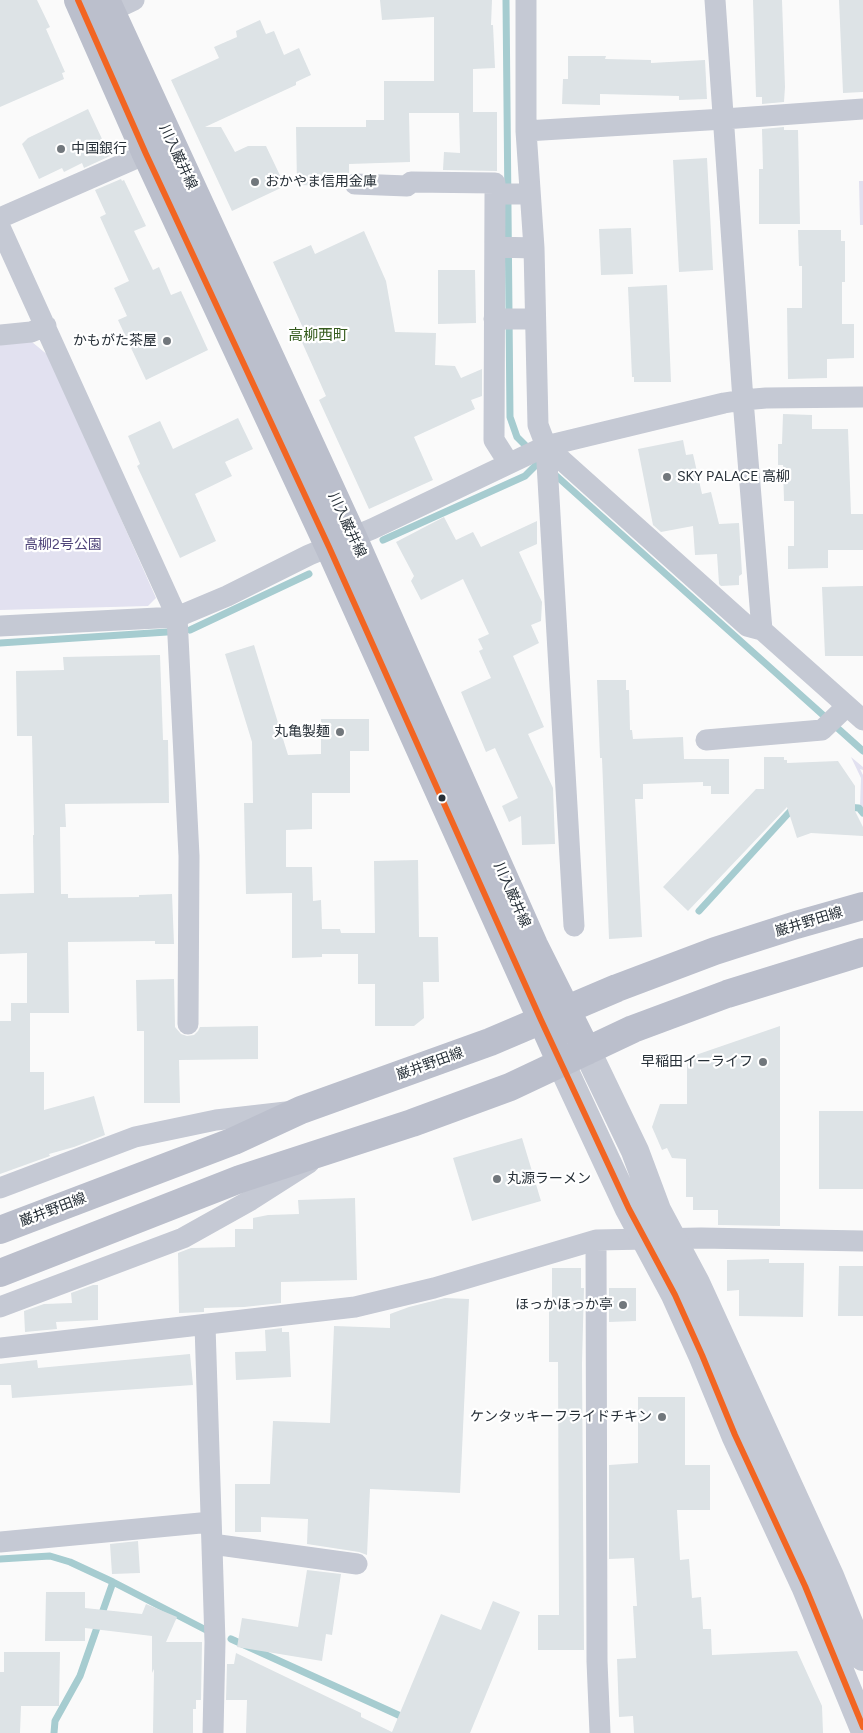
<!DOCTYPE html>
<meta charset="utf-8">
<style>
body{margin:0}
canvas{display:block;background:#fafafa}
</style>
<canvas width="863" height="1733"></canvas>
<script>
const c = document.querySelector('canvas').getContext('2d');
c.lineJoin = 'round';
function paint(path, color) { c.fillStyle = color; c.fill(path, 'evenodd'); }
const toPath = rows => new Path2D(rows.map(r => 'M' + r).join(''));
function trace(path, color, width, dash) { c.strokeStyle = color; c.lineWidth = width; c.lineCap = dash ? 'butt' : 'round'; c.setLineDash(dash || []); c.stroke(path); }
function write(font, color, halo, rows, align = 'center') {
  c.font = font + ' Figtree,"Noto Sans JP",sans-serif'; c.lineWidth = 4.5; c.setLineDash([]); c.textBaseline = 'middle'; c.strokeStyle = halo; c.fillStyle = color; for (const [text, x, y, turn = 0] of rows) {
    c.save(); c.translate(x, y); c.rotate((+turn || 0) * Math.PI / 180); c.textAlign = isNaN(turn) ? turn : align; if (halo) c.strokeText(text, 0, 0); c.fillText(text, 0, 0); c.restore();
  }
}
paint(toPath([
 [859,181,863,181,863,225,860,225],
 [32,342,49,356,156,598,148,606,0,610,0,344],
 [851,757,863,767,863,770,860,769,863,775,863,810,860,807,861,778]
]), '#e2e1f0');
trace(toPath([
 [506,0,510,417,517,437,530,450],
 [552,472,863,751],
 [383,540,525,476,541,460],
 [190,630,309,574],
 [0,643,167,632],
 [846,807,859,808,863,813],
 [699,911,795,806],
 [0,1559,50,1556,70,1562,113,1582,208,1631],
 [231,1639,405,1718],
 [54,1733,55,1721,80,1676,113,1582]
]), '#a6ccd0', 7);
paint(toPath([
 [0,0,37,0,50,27,46,29,65,72,62,73,64,79,0,107],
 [380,0,492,0,491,25,493,25,495,68,473,69,473,112,497,112,497,171,443,170,444,152,460,153,459,113,409,113,410,162,349,164,349,173,344,178,343,186,297,185,296,127,366,127,366,120,384,120,384,81,434,81,434,17,382,20],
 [753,0,782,0,785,87,784,102,762,104,762,97,756,97],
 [839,0,863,0,863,92,843,93],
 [260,20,266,34,274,31,284,55,299,48,311,75,296,82,296,85,205,127,221,127,235,152,248,146,266,146,285,186,232,211,171,80,219,58,214,47,237,37,236,31],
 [568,56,606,56,605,59,651,60,651,63,705,60,707,99,679,100,679,96,600,94,600,105,562,104,563,79,568,79],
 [88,109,110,156,84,168,82,163,64,172,62,168,39,179,22,144,28,138],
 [784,127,784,130,798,130,800,224,759,224,759,169,763,169,762,129],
 [707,158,713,270,679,272,673,160],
 [121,179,122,181,124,180,146,226,134,231,153,270,159,267,171,295,181,291,208,350,146,380,118,320,127,316,114,288,129,281,100,217,106,214,95,190],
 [631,228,633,274,601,275,599,229],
 [798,230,841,230,841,241,845,241,845,282,842,282,842,324,854,324,854,358,827,359,827,378,788,379,787,308,802,308,802,266,799,266],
 [364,231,386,281,395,332,436,333,435,365,455,366,461,378,482,369,482,396,471,400,475,409,414,437,433,480,369,509,319,400,326,396,297,331,303,328,273,262,311,245,315,254],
 [438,270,475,270,476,323,438,324],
 [667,285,671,382,634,382,634,377,632,377,628,287],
 [783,414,812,415,812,429,848,429,851,514,863,514,863,550,828,550,828,568,788,569,788,546,794,546,794,501,784,501,783,465,778,465,778,444,782,444],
 [238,418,253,449,225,462,232,476,195,494,216,541,180,558,137,466,140,464,128,436,160,421,173,449],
 [683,440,686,455,693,454,702,494,711,492,719,524,739,523,742,574,739,576,739,585,721,586,719,584,717,554,695,555,693,526,661,532,653,525,638,449],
 [444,517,456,540,473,532,481,547,537,521,537,544,519,552,542,602,541,621,531,625,539,643,513,656,544,727,528,734,553,788,555,844,522,845,521,816,509,822,502,806,518,798,495,748,486,752,461,692,491,678,479,651,483,649,478,639,489,634,463,579,421,600,411,581,414,576,396,542],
 [863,586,863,656,825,656,822,587],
 [254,645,288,755,321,754,321,719,369,719,369,751,350,751,350,793,312,793,312,829,286,830,286,867,312,867,313,901,321,900,322,929,340,929,341,933,375,933,374,861,418,860,419,937,438,937,439,982,423,982,424,1018,414,1026,375,1026,375,984,358,984,358,954,322,954,322,957,292,958,292,893,246,894,244,803,253,803,252,742,225,654],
 [160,655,163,740,168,740,169,803,65,804,66,827,60,827,61,894,68,894,68,898,139,897,139,895,172,894,174,944,155,944,155,941,68,942,69,1013,30,1013,30,1072,44,1072,44,1110,94,1096,105,1135,74,1147,49,1154,50,1156,0,1174,0,1021,11,1021,11,1003,27,1003,27,953,0,954,0,894,34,893,33,835,34,835,32,736,17,736,16,671,64,670,63,657],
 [597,680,626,680,626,690,629,690,630,730,632,730,633,739,683,737,684,759,729,759,729,794,711,794,711,786,703,786,703,782,643,784,643,799,635,799,642,937,609,939,602,758,600,758],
 [764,757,784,757,784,760,787,760,787,763,838,761,855,786,855,811,863,827,863,836,811,833,797,838,787,807,688,911,663,887,756,789,764,789],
 [174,979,175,1027,181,1034,187,1036,194,1035,198,1031,200,1027,258,1026,258,1059,179,1060,180,1103,144,1103,144,1031,137,1031,136,980],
 [780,1026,780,1226,718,1225,718,1210,693,1210,693,1197,686,1197,686,1159,672,1158,667,1148,662,1150,652,1127,660,1104,687,1104,687,1058],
 [819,1111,863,1111,863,1189,819,1189],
 [522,1138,541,1201,472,1221,453,1158],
 [355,1198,357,1280,281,1282,281,1303,244,1307,204,1308,204,1312,179,1313,178,1253,191,1248,235,1247,235,1229,253,1229,253,1218,268,1215,299,1214,298,1200],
 [769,1259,769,1263,804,1263,803,1317,739,1316,739,1290,727,1291,727,1260],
 [839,1266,863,1266,863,1316,838,1316],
 [552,1268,581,1268,581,1288,584,1288,582,1363,584,1650,538,1650,538,1615,559,1615,558,1362,549,1362,549,1308,552,1308],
 [93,1285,98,1285,98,1320,56,1322,57,1329,25,1332,24,1311,44,1304,72,1303,71,1293],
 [609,1288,636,1288,636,1321,609,1322],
 [445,1298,469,1299,460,1493,370,1489,367,1555,359,1552,307,1544,308,1519,261,1517,261,1532,235,1532,235,1484,270,1484,273,1421,330,1423,334,1326,390,1328,390,1314,409,1307],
 [282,1328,282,1332,289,1332,291,1377,236,1380,235,1352,266,1351,265,1330],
 [190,1354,193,1385,12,1398,11,1385,0,1385,0,1364,37,1360,38,1368],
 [638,1397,685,1397,685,1465,710,1465,710,1510,677,1510,680,1560,689,1559,692,1598,701,1597,703,1629,711,1629,712,1655,797,1651,822,1706,823,1733,634,1733,633,1716,619,1717,617,1659,636,1658,633,1606,637,1606,634,1558,609,1559,609,1465,638,1463],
 [138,1541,140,1573,112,1574,110,1544],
 [307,1570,341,1574,332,1635,326,1634,322,1661,237,1647,242,1618,298,1627],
 [46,1592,85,1592,85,1608,142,1614,146,1604,177,1617,166,1642,202,1642,201,1700,196,1700,196,1709,193,1709,193,1733,153,1733,154,1669,152,1673,152,1636,85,1628,85,1641,45,1641],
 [493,1601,520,1612,470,1733,246,1733,247,1700,226,1700,227,1664,234,1664,236,1653,361,1713,361,1717,392,1732,441,1614,481,1630],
 [4,1652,60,1652,59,1706,21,1706,20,1733,0,1733,0,1672,4,1672]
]), '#dde3e6');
trace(toPath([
 [526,0,526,131,534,248,538,425,546,446,574,926],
 [715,0,743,400,762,630],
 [111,11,134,0],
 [526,131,724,119,863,109],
 [355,184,407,186,411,182,495,183,495,194,530,194],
 [495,194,494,440,508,462],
 [0,218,146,154],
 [0,227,177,617,189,856,188,1024],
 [495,247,534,248],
 [494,319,535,319],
 [0,335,31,332,46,326],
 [546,446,747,626,762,630,863,720],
 [0,626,177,617,227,596,309,555,372,529,546,446,724,403,743,400,766,398,863,397],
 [706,740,822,730,847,706],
 [0,1188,135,1137,216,1120,286,1112],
 [596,1240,597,1661,600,1733],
 [0,1307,183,1238,251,1200,309,1163],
 [205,1325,215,1642,213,1733],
 [0,1348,355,1307,434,1288,596,1240,701,1238,863,1241],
 [0,1542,211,1522],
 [212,1544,357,1564]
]), '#c5c9d4', 21);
trace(toPath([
 [587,1051,635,1151,657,1210,696,1283,830,1576,863,1657],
 [561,1063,629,1209,675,1295,702,1355,735,1435,805,1586,863,1727]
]), '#c5c9d4', 28);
trace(toPath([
 [78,0,146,154,329,547,561,1063],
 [106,0,353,537,534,945,587,1051],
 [0,1230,234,1141,301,1110,490,1042,617,988,715,951,796,925,863,906],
 [0,1273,240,1179,412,1123,510,1087,633,1029,727,994,863,952]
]), '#bbbfcc', 28);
trace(toPath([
 [78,0,146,154,329,547,541,1020,629,1209,675,1295,702,1355,735,1435,805,1586,863,1727]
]), '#f26522', 6);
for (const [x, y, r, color] of [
 [61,149,5,"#71777c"],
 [255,182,5,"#71777c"],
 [167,341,5,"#71777c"],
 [667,477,5,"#71777c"],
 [340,732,5,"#71777c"],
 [442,798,4.5,"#273038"],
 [763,1062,5,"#71777c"],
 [497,1179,5,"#71777c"],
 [623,1305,5,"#71777c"],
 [662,1417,5,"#71777c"]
]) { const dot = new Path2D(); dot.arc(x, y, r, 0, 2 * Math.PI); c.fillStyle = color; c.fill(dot); trace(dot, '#fff', 2); }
write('14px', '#273038', '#fff', [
 ["中国銀行",71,149,"left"],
 ["おかやま信用金庫",265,182,"left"],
 ["かもがた茶屋",157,341],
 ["SKY PALACE 高柳",677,477,"left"],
 ["丸亀製麺",330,732],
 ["早稲田イーライフ",753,1062],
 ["丸源ラーメン",507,1179,"left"],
 ["ほっかほっか亭",613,1305],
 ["ケンタッキーフライドチキン",652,1417]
], 'right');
write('14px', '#273038', '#fff', [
 ["川入巌井線",178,157,65],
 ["川入巌井線",347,525,65],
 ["川入巌井線",512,895,66],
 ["巌井野田線",809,922,-17],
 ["巌井野田線",430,1064,-20],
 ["巌井野田線",53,1210,-21]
]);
write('14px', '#51467b', '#fff', [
 ["高柳2号公園",63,545]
]);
write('15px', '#355b1d', '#fff', [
 ["高柳西町",318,336]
]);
</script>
